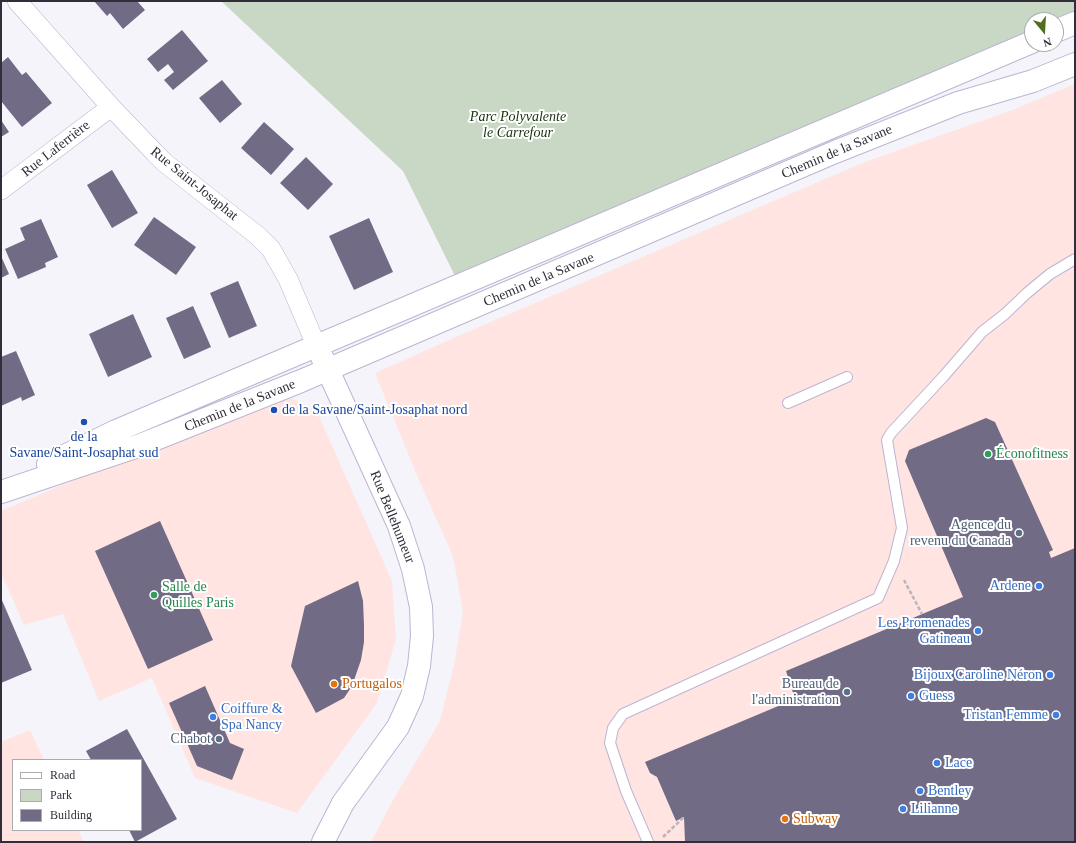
<!DOCTYPE html>
<meta charset="utf-8">
<style>
body{margin:0}
#map{position:relative;width:1076px;height:843px;overflow:hidden;background:#f5f4fa;font-family:Georgia,serif}
canvas{display:block}
.frame{position:absolute;inset:0;border:2px solid #312e3a;pointer-events:none}
.legend{position:absolute;left:12px;top:759px;width:130px;height:72px;box-sizing:border-box;background:#fff;border:1px solid #adabb0;margin:0;padding:5px 7px;list-style:none;font-size:12px;color:#312e3a}
.legend li{display:flex;align-items:center;gap:8px;height:20px}
.legend b{width:20px;border:1px solid #adabb0}
.north{position:absolute;left:1024px;top:12px;width:40px;height:40px;box-sizing:border-box;background:#fff;border:1px solid #adabb0;border-radius:50%;rotate:162deg;font-size:11px;font-weight:700;line-height:16px;text-align:center;color:#312e3a}
.north::after{content:'';display:block;margin:auto;width:14px;height:18px;background:#526d20;clip-path:polygon(50% 0,100% 100%,50% 72%,0 100%)}
</style>
<div id="map">
<canvas width="1076" height="843"></canvas>
<div class="frame"></div>
<ul class="legend">
<li><b style="height:5px;background:#fff"></b>Road</li>
<li><b style="height:11px;background:#c9d8c5"></b>Park</li>
<li><b style="height:11px;background:#716b86"></b>Building</li>
</ul>
<div class="north">N</div>
</div>
<script>
const c = document.querySelector('canvas').getContext('2d');
c.lineJoin = 'round';
function paint(path, color) { c.fillStyle = color; c.fill(path, 'evenodd'); }
const toPath = rows => new Path2D(rows.map(r => 'M' + r).join(''));
function trace(path, color, width, dash) { c.strokeStyle = color; c.lineWidth = width; c.lineCap = dash ? 'butt' : 'round'; c.setLineDash(dash || []); c.stroke(path); }
function write(font, color, halo, rows, align = 'center') {
  c.font = font + ' Georgia,serif'; c.lineWidth = 4; c.setLineDash([]); c.textBaseline = 'middle'; c.strokeStyle = halo; c.fillStyle = color; for (const [text, x, y, turn = 0] of rows) {
    c.save(); c.translate(x, y); c.rotate((+turn || 0) * Math.PI / 180); c.textAlign = isNaN(turn) ? turn : align; if (halo) c.strokeText(text, 0, 0); c.fillText(text, 0, 0); c.restore();
  }
}
paint(toPath([
 [1075,84,1075,842,371,842,393,800,440,721,454,665,463,612,453,556,419,480,375,373,465,333,865,162,1010,111],
 [292,398,317,412,392,581,396,639,377,703,297,813,195,778,152,678,99,701,63,614,24,625,1,573,1,511,145,450],
 [30,730,44,760,13,760,13,830,78,830,84,842,1,842,1,742]
]), '#ffe4e1');
paint(toPath([
 [221,1,1075,1,1075,23,1056,20,1032,20,1032,41,459,284,403,171]
]), '#c9d8c5');
paint(toPath([
 [94,1,137,1,145,10,123,29,110,13,107,16],
 [182,30,208,61,173,90,164,80,174,72,168,64,158,72,147,59],
 [8,57,22,75,26,72,52,103,22,127,1,101,1,63],
 [222,80,242,104,220,123,199,98],
 [1,120,9,132,1,137],
 [264,122,294,149,271,175,241,148],
 [306,157,333,184,308,210,280,183],
 [112,170,138,213,112,228,87,185],
 [154,217,196,247,176,275,134,245],
 [369,218,393,272,354,290,329,236],
 [41,219,58,257,45,263,46,267,18,279,5,249,25,240,20,228],
 [1,256,9,274,1,278],
 [238,281,257,326,229,338,210,293],
 [193,306,211,347,184,359,166,318],
 [133,314,152,357,108,377,89,334],
 [16,351,35,395,22,401,21,397,1,406,1,357],
 [986,418,995,422,1053,550,1049,552,1051,558,1075,548,1075,842,685,842,684,817,676,821,657,777,650,773,645,762,795,699,786,671,963,597,905,461,909,450],
 [160,521,213,640,148,669,95,551],
 [358,581,363,601,364,625,364,642,361,660,352,686,344,698,316,713,291,666,305,606],
 [1,598,32,670,1,683],
 [205,686,230,743,244,749,232,780,197,766,169,703],
 [127,729,177,819,135,842,129,830,141,830,141,760,91,760,86,751]
]), '#716b86');
const lane = toPath([
 [788,403,847,377],
 [648,842,626,791,610,743,613,728,623,714,878,598,894,561,902,528,887,440,891,433,943,377,982,332,1005,314,1027,293,1050,274,1075,259]
]);
const street = toPath([
 [17,1,111,107,155,153,165,163,258,236,271,249,288,279,316,345],
 [1,190,111,107]
]);
const secondary = toPath([
 [1056,31,1075,23],
 [322,357,399,526,413,569,421,607,422,636,419,666,412,696,398,727,343,803,323,842],
 [48,464,116,431,1032,42],
 [1,492,138,446,301,381,835,152,958,103,1033,81,1075,64]
]);
trace(lane, '#bcb5d3', 12);
trace(street, '#bcb5d3', 20);
trace(secondary, '#bcb5d3', 24);
trace(toPath([
 [904,580,922,614],
 [663,837,684,817]
]), '#b8b6be', 2.5, [4, 2]);
trace(lane, '#fff', 10);
trace(street, '#fff', 19);
trace(secondary, '#fff', 22);
for (const [x, y, r, color] of [
 [274,410,4,"#1a4fb4"],
 [84,422,4,"#1a4fb4"],
 [988,454,4,"#2e9e5b"],
 [1019,533,4,"#5c6f8a"],
 [1039,586,4,"#3f7fe0"],
 [154,595,4,"#2e9e5b"],
 [978,631,4,"#3f7fe0"],
 [1050,675,4,"#3f7fe0"],
 [334,684,4,"#e8710a"],
 [847,692,4,"#5c6f8a"],
 [911,696,4,"#3f7fe0"],
 [1056,715,4,"#3f7fe0"],
 [213,717,4,"#3f7fe0"],
 [219,739,4,"#5c6f8a"],
 [937,763,4,"#3f7fe0"],
 [920,791,4,"#3f7fe0"],
 [903,809,4,"#3f7fe0"],
 [785,819,4,"#e8710a"]
]) { const dot = new Path2D(); dot.arc(x, y, r, 0, 2 * Math.PI); c.fillStyle = color; c.fill(dot); trace(dot, '#fff', 1.5); }
write('italic 14px', '#143109', '#fff', [
 ["Parc Polyvalente",518,117],
 ["le Carrefour",518,133]
]);
write('14px', '#312e3a', '#fff', [
 ["Rue Laferrière",56,149,-38],
 ["Chemin de la Savane",837,152,-23],
 ["Rue Saint-Josaphat",194,184,39],
 ["Chemin de la Savane",539,280,-23],
 ["Chemin de la Savane",240,406,-22],
 ["Rue Bellehumeur",392,517,68]
]);
write('14px', '#164399', '#fff', [
 ["de la Savane/Saint-Josaphat nord",282,410],
 ["de la",84,437,"center"],
 ["Savane/Saint-Josaphat sud",84,453,"center"]
], 'left');
write('14px', '#27864d', '#fff', [
 ["Éconofitness",996,454],
 ["Salle de",162,587],
 ["Quilles Paris",162,603]
], 'left');
write('14px', '#4e5e75', '#fff', [
 ["Agence du",1011,525],
 ["revenu du Canada",1011,541],
 ["Bureau de",839,684],
 ["l'administration",839,700],
 ["Chabot",211,739]
], 'right');
write('14px', '#366cbe', '#fff', [
 ["Ardene",1031,586,"right"],
 ["Les Promenades",970,623,"right"],
 ["Gatineau",970,639,"right"],
 ["Bijoux Caroline Néron",1042,675,"right"],
 ["Guess",919,696],
 ["Coiffure &",221,709],
 ["Spa Nancy",221,725],
 ["Tristan Femme",1048,715,"right"],
 ["Lace",945,763],
 ["Bentley",928,791],
 ["Lilianne",911,809]
], 'left');
write('14px', '#c56008', '#fff', [
 ["Portugalos",342,684],
 ["Subway",793,819]
], 'left');
</script>
